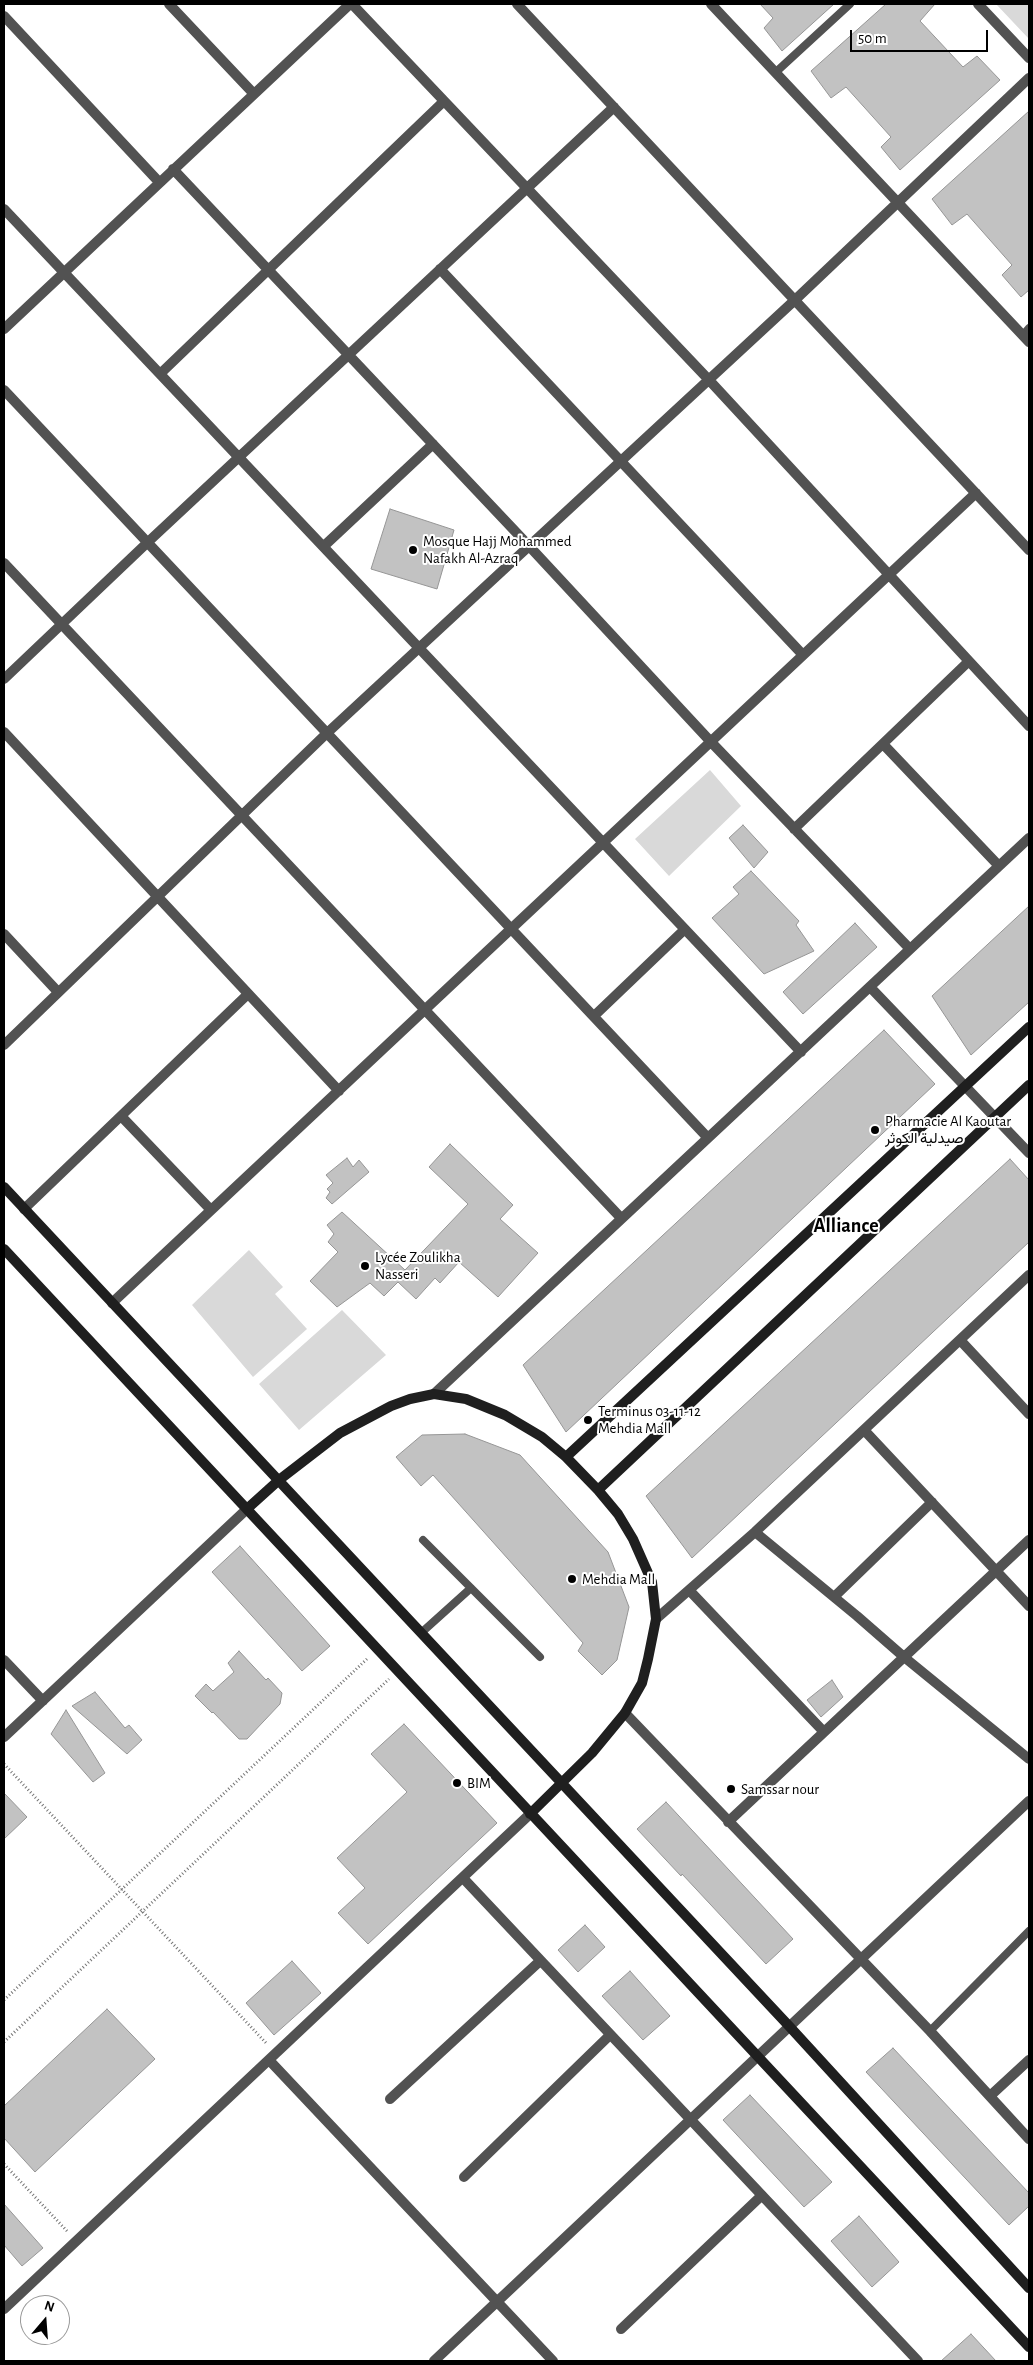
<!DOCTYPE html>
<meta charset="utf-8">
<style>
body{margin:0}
#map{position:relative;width:1033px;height:2365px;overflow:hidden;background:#fff;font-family:"Alegreya Sans",sans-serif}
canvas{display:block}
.frame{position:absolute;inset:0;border:5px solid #000;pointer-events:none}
.north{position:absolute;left:20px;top:2295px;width:50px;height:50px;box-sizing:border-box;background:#fff;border:1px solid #999;border-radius:50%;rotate:18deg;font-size:14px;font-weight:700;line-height:20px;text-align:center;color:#000}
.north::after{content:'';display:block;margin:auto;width:18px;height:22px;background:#000;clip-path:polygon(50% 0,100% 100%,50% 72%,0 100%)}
.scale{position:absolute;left:850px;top:30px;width:138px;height:22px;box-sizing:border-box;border:2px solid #000;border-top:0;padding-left:6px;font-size:15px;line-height:18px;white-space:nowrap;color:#000;-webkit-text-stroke:4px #fff;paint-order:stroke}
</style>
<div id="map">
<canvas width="1033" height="2365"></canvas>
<div class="frame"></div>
<div class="north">N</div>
<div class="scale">50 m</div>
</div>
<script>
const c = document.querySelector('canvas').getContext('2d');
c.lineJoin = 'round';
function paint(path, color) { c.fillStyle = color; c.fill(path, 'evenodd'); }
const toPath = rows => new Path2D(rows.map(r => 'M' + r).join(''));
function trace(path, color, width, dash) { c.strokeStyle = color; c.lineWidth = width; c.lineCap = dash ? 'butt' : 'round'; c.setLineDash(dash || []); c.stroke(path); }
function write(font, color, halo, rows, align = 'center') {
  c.font = font + ' "Alegreya Sans",Vazirmatn,sans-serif'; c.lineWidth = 4; c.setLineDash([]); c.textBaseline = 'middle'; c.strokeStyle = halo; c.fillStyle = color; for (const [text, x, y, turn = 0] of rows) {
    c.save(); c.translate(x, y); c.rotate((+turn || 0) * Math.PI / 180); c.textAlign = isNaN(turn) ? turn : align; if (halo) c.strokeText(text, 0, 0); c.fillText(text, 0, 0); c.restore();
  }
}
paint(toPath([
 [996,4,1029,4,1029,39],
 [710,770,741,806,669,876,635,839],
 [249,1250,283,1287,275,1294,307,1329,253,1377,192,1305],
 [342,1310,386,1355,299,1430,259,1384]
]), '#d9d9d9');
const building = toPath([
 [760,4,834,4,782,51,764,28,773,18,760,4],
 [886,4,935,4,920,21,963,67,977,56,1000,80,900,170,881,147,891,137,846,87,831,98,811,71,886,4],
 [1029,111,1029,290,1021,297,1002,275,1012,265,967,214,952,225,932,199,1029,111],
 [390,509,454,530,437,589,371,569,390,509],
 [743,825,768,852,754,868,729,838,743,825],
 [751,871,799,921,796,925,814,951,764,974,712,918,739,894,733,887,751,871],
 [1029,906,1029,1002,971,1055,932,996,1029,906],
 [855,923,877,947,803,1014,783,992,855,923],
 [884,1030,935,1084,566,1432,523,1365,884,1030],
 [450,1144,513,1205,500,1219,538,1253,498,1297,459,1262,440,1283,435,1278,416,1299,398,1282,384,1296,370,1283,337,1307,310,1281,338,1252,328,1242,334,1234,327,1225,342,1212,405,1270,468,1204,429,1167,450,1144],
 [347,1158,353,1167,359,1160,369,1172,332,1204,326,1198,330,1192,327,1189,333,1183,326,1175,347,1158],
 [1010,1159,1029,1180,1029,1242,692,1558,646,1496,1010,1159],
 [465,1434,520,1455,608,1552,629,1607,617,1660,602,1675,578,1651,583,1643,433,1475,421,1486,396,1457,422,1435,465,1434],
 [240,1546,330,1646,302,1671,212,1572,240,1546],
 [239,1651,266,1680,268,1678,282,1693,280,1704,247,1739,239,1739,213,1712,212,1713,195,1696,206,1684,213,1691,234,1672,228,1663,239,1651],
 [832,1680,843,1697,821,1717,807,1700,832,1680],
 [95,1692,125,1728,129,1725,142,1740,127,1754,72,1706,95,1692],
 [66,1710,105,1773,93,1782,51,1734,66,1710],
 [404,1724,497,1823,368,1944,338,1913,365,1888,337,1858,407,1792,371,1754,404,1724],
 [4,1793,27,1817,4,1839,4,1793],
 [666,1802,793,1939,766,1964,682,1874,681,1876,637,1829,666,1802],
 [585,1925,605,1947,578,1972,558,1950,585,1925],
 [292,1961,321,1993,274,2035,246,2003,292,1961],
 [630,1971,670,2016,643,2040,602,1996,630,1971],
 [107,2009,155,2059,35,2172,4,2138,4,2106,107,2009],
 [893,2048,1029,2193,1029,2206,1009,2225,866,2072,893,2048],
 [750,2095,832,2182,804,2207,723,2120,750,2095],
 [4,2204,43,2248,22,2266,4,2245,4,2204],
 [859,2216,899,2262,872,2287,831,2241,859,2216],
 [971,2334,996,2361,941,2361,971,2334]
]);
paint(building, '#c2c2c2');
trace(building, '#969696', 1);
trace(toPath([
 [4,1764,267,2044],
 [4,2000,368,1658],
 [4,2042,389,1679],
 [4,2164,67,2231]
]), '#747474', 3, [1, 2.5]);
trace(toPath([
 [776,72,850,4],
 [1023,335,1029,328],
 [423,1540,540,1657],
 [421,1633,471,1588],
 [930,2031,1029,1931]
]), '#525252', 8);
trace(toPath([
 [169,4,254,94],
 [352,4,709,380,1029,726],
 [517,4,1029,550],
 [711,4,1029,342],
 [978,4,1029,58],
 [4,16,159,182],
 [173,169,530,547,711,742,910,949],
 [4,209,801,1052],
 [440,269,803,655],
 [4,329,350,4],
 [161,373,443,102],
 [4,390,708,1138],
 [324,546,433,444],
 [4,563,621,1218],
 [4,679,148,542,614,107],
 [4,732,339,1091],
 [883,744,999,866],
 [794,829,968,662],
 [4,934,58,992],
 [870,987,1029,1153],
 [594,1016,684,930],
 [4,1045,326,734,796,299,1029,78],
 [121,1116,211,1210],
 [24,1209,248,994],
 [112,1303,976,493],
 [960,1340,1029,1414],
 [434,1394,1029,838],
 [864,1430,1029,1606],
 [755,1532,857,1616,904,1657,1029,1759],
 [689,1590,824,1732],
 [834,1597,932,1502],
 [656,1619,755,1532,1029,1275],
 [4,1660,43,1701],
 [625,1713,930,2031,1029,2139],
 [4,1737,248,1508],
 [728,1822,1029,1540],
 [463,1878,918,2361],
 [269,2060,553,2361],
 [990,2096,1029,2060],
 [390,2099,540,1961],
 [464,2177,610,2035],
 [4,2309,530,1814],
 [621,2329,761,2196],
 [434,2361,1029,1801]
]), '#525252', 10);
trace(toPath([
 [4,1187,789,2026,1029,2288],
 [4,1249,1029,2347],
 [566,1457,1029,1027],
 [598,1490,1029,1085],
 [248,1508,279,1480,340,1433,391,1406,410,1399,434,1394,466,1399,505,1415,542,1437,566,1457,598,1490,618,1514,633,1539,652,1582,656,1619,648,1659,642,1683,625,1713,592,1753,530,1814]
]), '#1f1f1f', 10);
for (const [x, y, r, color] of [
 [413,550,5,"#000"],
 [875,1130,5,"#000"],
 [365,1266,5,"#000"],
 [588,1420,5,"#000"],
 [572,1579,5,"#000"],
 [457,1783,5,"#000"],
 [731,1789,5,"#000"]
]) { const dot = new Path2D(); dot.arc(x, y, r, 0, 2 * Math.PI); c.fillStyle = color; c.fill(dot); trace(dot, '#fff', 2); }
write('15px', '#000', '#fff', [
 ["Mosque Hajj Mohammed",423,541],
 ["Nafakh Al-Azraq",423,558],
 ["Pharmacie Al Kaoutar",885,1121],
 ["صيدلية الكوثر",885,1138],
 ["Lycée Zoulikha",375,1257],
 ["Nasseri",375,1274],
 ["Terminus 03-11-12",598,1411],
 ["Mehdia Mall",598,1428],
 ["Mehdia Mall",582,1579],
 ["BIM",467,1783],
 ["Samssar nour",741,1789]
], 'left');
write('bold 20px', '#000', '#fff', [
 ["Alliance",846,1226]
]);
</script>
